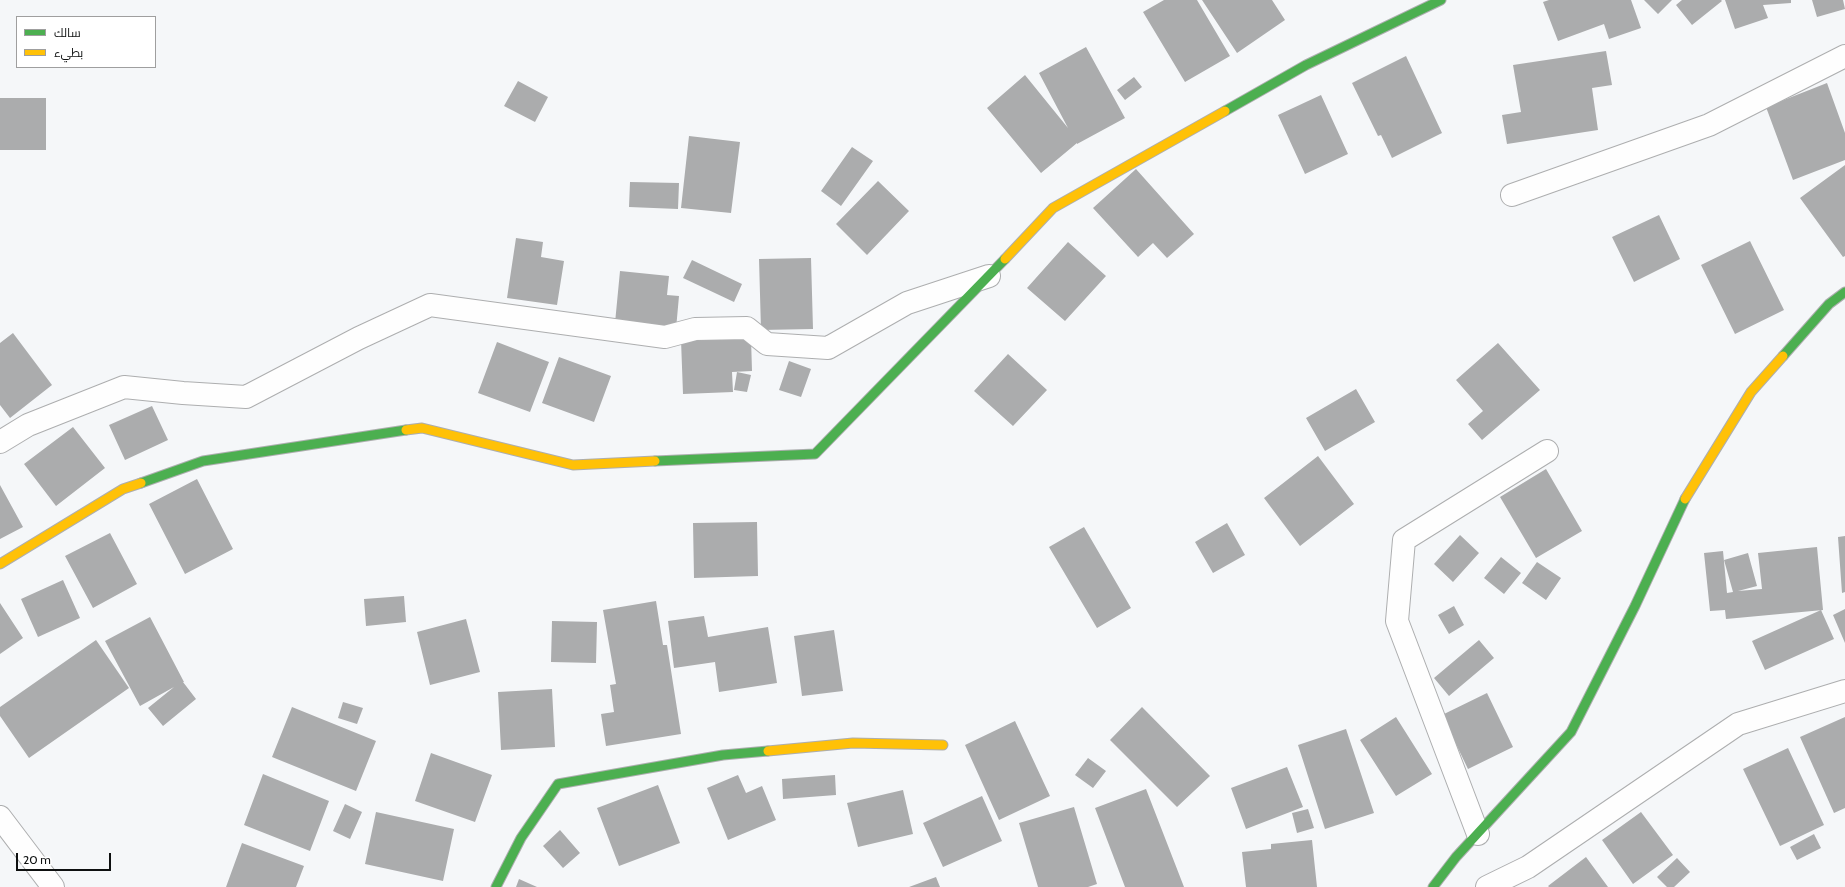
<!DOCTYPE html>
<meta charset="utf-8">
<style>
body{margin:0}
#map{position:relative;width:1845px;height:887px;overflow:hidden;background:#f5f7f9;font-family:Cabin,Cairo,sans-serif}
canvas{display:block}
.legend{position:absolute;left:16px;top:16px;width:140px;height:52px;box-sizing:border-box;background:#fff;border:1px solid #9f9f9f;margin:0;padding:5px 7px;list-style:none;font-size:12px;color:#0e1010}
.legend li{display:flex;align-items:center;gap:8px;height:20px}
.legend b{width:20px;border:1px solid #9f9f9f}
.scale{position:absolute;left:16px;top:853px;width:95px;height:18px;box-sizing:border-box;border:2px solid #0e1010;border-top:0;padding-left:5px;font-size:12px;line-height:14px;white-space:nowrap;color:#0e1010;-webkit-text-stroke:3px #fff;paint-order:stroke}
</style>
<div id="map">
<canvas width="1845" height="887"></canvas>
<ul class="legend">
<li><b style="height:5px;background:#4caf50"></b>سالك</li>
<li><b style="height:5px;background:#ffc107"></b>بطيء</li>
</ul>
<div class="scale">20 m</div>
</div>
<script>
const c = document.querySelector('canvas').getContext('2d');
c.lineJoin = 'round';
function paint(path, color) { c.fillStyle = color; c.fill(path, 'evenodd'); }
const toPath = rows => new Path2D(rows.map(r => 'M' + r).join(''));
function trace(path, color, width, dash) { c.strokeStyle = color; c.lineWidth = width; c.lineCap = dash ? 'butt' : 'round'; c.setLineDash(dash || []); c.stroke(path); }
paint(toPath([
 [1164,0,1197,0,1230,56,1185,82,1143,12],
 [1202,0,1272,0,1285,20,1237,53],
 [1549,0,1631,0,1641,28,1609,39,1604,24,1558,41,1543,2],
 [1644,0,1672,0,1658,14],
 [1682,0,1721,0,1722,1,1692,25,1676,5],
 [1725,0,1762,0,1763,3,1762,0,1791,0,1791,3,1763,5,1768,18,1735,29],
 [1812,0,1843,0,1845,9,1817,17],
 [1086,47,1125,118,1077,144,1077,143,1041,173,987,108,1025,75,1068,128,1039,73],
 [1606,51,1612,85,1592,88,1598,130,1507,144,1502,115,1521,112,1513,65],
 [1406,56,1442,133,1392,158,1381,135,1378,136,1352,83],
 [1134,77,1142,87,1125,100,1117,90],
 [518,81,548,97,535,122,504,106],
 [1827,83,1845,133,1845,160,1793,180,1766,107],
 [1321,95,1348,154,1305,174,1278,115],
 [0,98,46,98,46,150,0,150],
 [689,136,740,142,731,213,681,208],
 [852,147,873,161,841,206,821,191],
 [1845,165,1845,256,1843,257,1800,198],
 [1136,169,1194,234,1167,258,1153,243,1138,257,1093,208],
 [878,181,909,211,867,255,836,224],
 [630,182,679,183,678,209,629,207],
 [1659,215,1680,259,1634,282,1612,237],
 [516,238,543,242,541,257,564,261,557,305,507,298],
 [1750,241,1784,310,1735,334,1701,265],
 [1068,242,1106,276,1065,321,1027,288],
 [811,258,813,329,761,330,759,259],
 [692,260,742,284,734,302,683,278],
 [620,271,669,276,667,295,679,296,676,329,615,323],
 [13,333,52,385,10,418,0,405,0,343],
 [751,338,752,371,732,372,733,392,683,394,681,340],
 [497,342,549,362,530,412,478,393],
 [1498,343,1540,390,1482,440,1468,424,1483,411,1456,380],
 [1008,354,1047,390,1013,426,974,391],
 [559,357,611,376,594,422,542,403],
 [789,361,811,369,801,397,779,390],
 [737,372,751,375,747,392,734,390],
 [1356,389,1375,422,1325,451,1306,418],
 [152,406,168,440,125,460,109,425],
 [73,427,105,468,56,506,24,464],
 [1318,456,1354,504,1300,546,1264,498],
 [1546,469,1582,531,1536,558,1500,497],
 [197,479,233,549,185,574,149,504],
 [0,485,23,527,0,539],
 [757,522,758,576,694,578,693,523],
 [1227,523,1245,555,1213,573,1195,542],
 [1084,527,1131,608,1097,628,1049,547],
 [110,533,137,584,93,608,65,556],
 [1460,535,1479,553,1453,582,1434,564],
 [1845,536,1845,592,1842,593,1838,537],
 [1817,547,1823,610,1726,619,1725,610,1710,611,1704,553,1723,551,1727,593,1733,592,1724,560,1748,553,1757,586,1738,591,1762,589,1758,553],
 [1501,557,1521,573,1504,594,1484,578],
 [1537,562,1561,578,1546,600,1522,583],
 [63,580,80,618,38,637,21,599],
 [404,596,406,622,366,626,364,599],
 [656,601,663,645,667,645,681,734,606,746,601,714,614,712,610,685,616,684,603,610],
 [0,603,23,638,0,654],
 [1454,606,1464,625,1449,634,1438,615],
 [1845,609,1845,643,1833,615],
 [1821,610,1834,639,1765,670,1752,641],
 [704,616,708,637,768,627,777,683,719,692,715,662,674,668,668,621],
 [150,617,184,682,183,682,196,699,163,726,148,708,174,687,140,706,105,641],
 [466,619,480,672,430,685,417,632],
 [552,621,597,622,596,663,551,662],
 [834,630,843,691,802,696,794,636],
 [96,640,129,688,29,758,0,716,0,707],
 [1479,640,1494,658,1449,696,1434,678],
 [552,689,555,747,501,750,498,692],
 [1487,693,1513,747,1468,769,1442,715],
 [343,702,363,708,357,724,338,718],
 [292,707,376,741,356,791,272,757],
 [1142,707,1210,776,1177,807,1110,740],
 [1396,717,1432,774,1396,796,1360,740],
 [1845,717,1845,808,1834,813,1800,737],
 [1015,721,1050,796,999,820,965,745],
 [1346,729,1374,813,1325,829,1298,745],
 [1788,748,1824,825,1780,846,1743,769],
 [431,753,492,775,475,822,415,801],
 [1088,758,1106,771,1093,788,1075,775],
 [1287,767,1303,807,1246,829,1231,788],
 [263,774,329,801,310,851,244,825],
 [738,775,746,793,762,786,776,820,728,840,707,788],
 [835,775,836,795,783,799,782,779],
 [658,785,680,843,619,866,597,808],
 [1146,789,1184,887,1125,887,1095,808],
 [903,790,913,834,858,847,847,803],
 [982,796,1002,841,943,867,923,823],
 [345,804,362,812,350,839,333,831],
 [1074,807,1097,884,1088,887,1038,887,1019,823],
 [1308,809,1314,828,1297,833,1292,813],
 [376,812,454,829,443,881,365,864],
 [1641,812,1673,855,1633,884,1602,840],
 [560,830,580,853,563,868,543,846],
 [1814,834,1821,848,1797,860,1790,847],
 [1312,840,1317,887,1246,887,1242,852,1271,849,1271,844],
 [242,843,304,866,296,887,226,887],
 [1586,857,1608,887,1549,887,1548,886],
 [1677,858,1690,872,1674,887,1667,887,1657,877],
 [936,877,940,887,909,887],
 [519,879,537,887,516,887]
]), '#abacad');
const street = toPath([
 [1512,195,1709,125,1845,56],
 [0,442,28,425,124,387,183,393,246,397,359,338,430,305,665,337,695,329,747,328,767,344,828,348,907,303,989,276],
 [0,817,53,887],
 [1478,834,1397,621,1404,540,1547,451],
 [1487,887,1528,867,1738,724,1845,691]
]);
const fast = toPath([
 [1225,111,1306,65,1441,0],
 [1783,356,1829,304,1845,292],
 [655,461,815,454,1005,259],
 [141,483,203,461,406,430],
 [496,887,521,838,558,784,723,755,768,751],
 [1433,887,1456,857,1571,732,1635,606,1685,499]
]);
const slow = toPath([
 [1005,259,1053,208,1225,111],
 [406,430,422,428,573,465,655,461],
 [1685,499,1751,392,1783,356],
 [0,564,123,489,141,483],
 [768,751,853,743,943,745]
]);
trace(street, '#adaeaf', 24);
trace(fast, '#adaeaf', 11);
trace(slow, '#adaeaf', 11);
trace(street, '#fefefe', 22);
trace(fast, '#4caf50', 9);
trace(slow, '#ffc107', 9);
</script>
